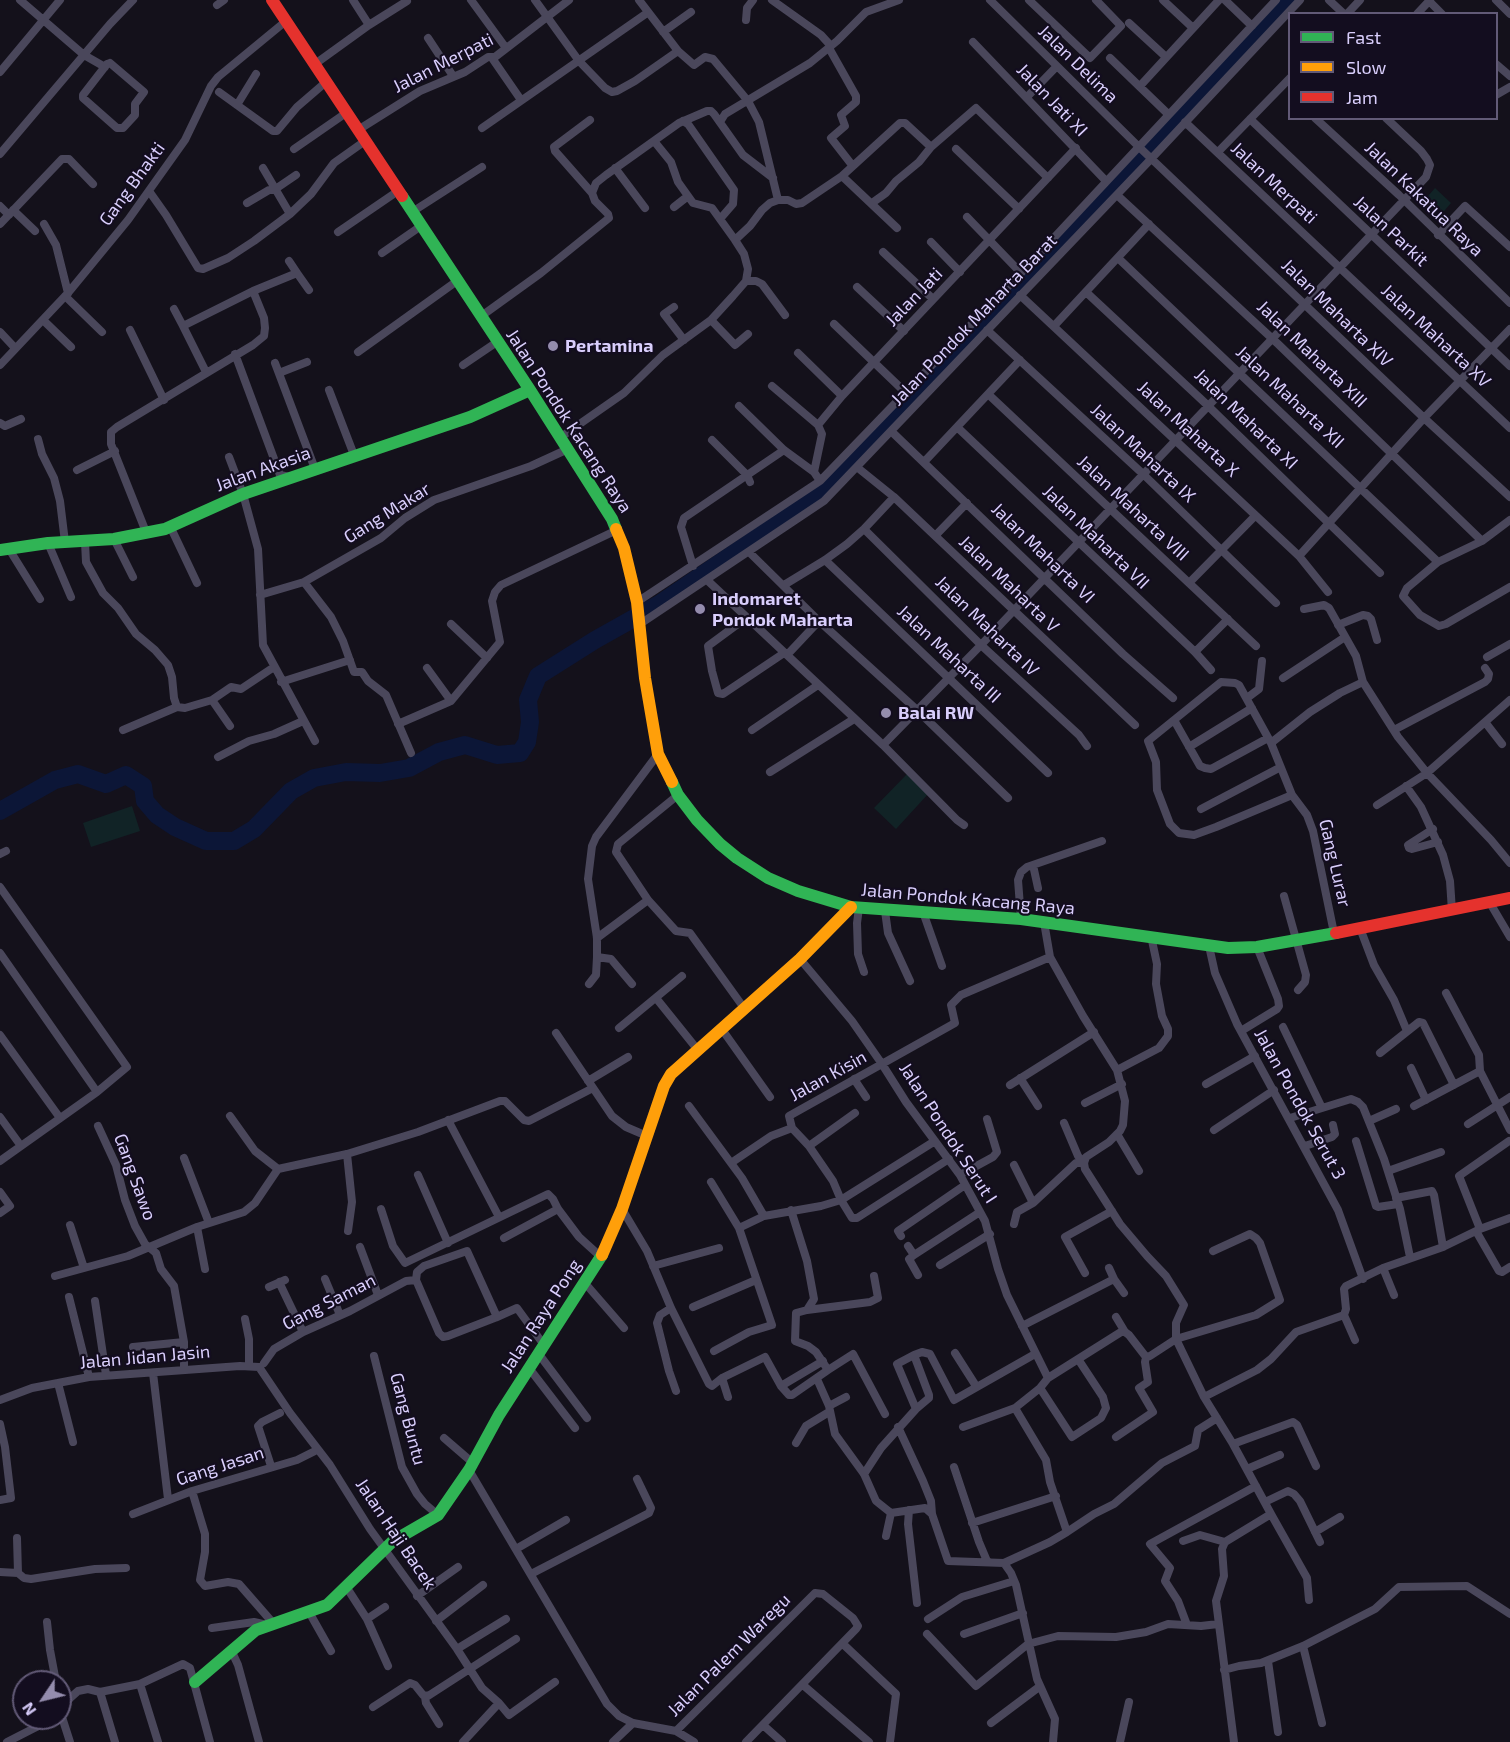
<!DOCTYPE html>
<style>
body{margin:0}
#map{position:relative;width:1510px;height:1742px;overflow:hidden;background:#14111b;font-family:"Exo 2",sans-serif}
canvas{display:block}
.legend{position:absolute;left:1288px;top:12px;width:210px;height:108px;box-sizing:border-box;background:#130d1f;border:2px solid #625a77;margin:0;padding:8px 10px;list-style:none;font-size:18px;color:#d9cefc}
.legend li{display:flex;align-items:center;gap:12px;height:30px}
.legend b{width:30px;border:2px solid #625a77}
.north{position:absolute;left:12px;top:1670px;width:60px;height:60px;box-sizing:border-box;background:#130d1f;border:2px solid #625a77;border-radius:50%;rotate:235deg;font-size:16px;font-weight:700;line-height:24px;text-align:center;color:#d9cefc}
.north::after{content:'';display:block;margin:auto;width:21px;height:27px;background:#948cad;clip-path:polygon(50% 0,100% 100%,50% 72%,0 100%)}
</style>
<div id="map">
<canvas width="1510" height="1742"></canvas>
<ul class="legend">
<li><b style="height:8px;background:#30b455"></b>Fast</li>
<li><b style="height:8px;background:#ff9f0a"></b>Slow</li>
<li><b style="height:8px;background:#e5322d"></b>Jam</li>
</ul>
<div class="north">N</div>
</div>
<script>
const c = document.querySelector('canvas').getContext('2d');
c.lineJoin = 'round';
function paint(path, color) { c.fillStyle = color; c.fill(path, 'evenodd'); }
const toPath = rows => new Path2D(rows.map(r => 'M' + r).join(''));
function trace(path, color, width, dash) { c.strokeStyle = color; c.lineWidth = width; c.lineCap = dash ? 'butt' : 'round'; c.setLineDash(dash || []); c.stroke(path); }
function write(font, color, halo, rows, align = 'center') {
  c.font = font + ' "Exo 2",sans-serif'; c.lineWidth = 4.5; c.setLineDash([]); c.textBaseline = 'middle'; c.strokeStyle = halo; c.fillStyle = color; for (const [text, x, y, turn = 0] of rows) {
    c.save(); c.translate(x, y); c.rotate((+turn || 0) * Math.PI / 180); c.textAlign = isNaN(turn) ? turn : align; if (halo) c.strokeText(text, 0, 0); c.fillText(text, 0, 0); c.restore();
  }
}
paint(toPath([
 [1435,188,1451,203,1439,217,1422,203],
 [908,773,929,793,896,829,874,808],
 [132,806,140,831,91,847,83,823]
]), '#112326');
trace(toPath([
 [0,811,55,780,78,774,106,784,126,775,143,786,145,801,157,815,175,827,206,841,234,841,254,829,291,791,314,778,346,772,380,773,409,768,439,752,465,745,497,755,520,753,527,742,530,722,528,700,538,676,595,640,661,603,824,492,1194,104,1290,0]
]), '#0c1637', 18);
trace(toPath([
 [20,0,84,55,105,67],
 [353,0,369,25],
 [471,0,506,48],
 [535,0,579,61,605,88,612,92,617,91,635,81,678,51],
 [639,0,678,51,694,65,705,57,713,59,748,101,759,122,778,200],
 [772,0,821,35,831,46],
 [990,0,1138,146,1424,418,1510,497],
 [1029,0,1090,58,1121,26,1096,0],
 [1163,0,1193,28],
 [1225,0,1252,26],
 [1329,0,1344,14],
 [1496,0,1510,14],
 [1429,1,1442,14],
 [217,5,224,0],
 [1347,14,1360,0],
 [1417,14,1430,0],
 [746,20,747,8,753,0],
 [1129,23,1166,57],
 [663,32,691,12],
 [428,38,453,76],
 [973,42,1106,181],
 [829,48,856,96,856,102,841,115,845,126,831,138,852,165],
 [492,58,521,100],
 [1110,58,1168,114],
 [110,63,144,92,135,104,135,115,123,128,117,128,83,98,83,95,107,64,110,63],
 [315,64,369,25,407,1],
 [1496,64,1510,76],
 [0,72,60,0],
 [1140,86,1219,0],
 [219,92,273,131,277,131,297,107,326,82],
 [1496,95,1510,87],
 [1027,97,1057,66],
 [237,105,256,74],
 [1315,118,1399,195,1510,303],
 [1250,119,1510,366],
 [683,121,688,124,734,190,733,204,720,219],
 [720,122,725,114,810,63,837,41,866,12,899,0],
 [1185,122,1510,428],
 [482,128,647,13],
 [358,130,420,91,465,72,488,57,495,57,569,0],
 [654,141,671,162,678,182,693,203,712,208,735,240],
 [294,149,346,113],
 [956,149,1019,209],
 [1218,152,1290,78],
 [0,154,110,24,133,0],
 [263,168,290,214],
 [615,168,645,208],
 [842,176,897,228],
 [149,191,166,215,198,268,203,269,228,258,254,241,290,214,311,194,334,163,365,141],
 [592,193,596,183,606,175,679,123,707,111,711,111,714,114,743,155,773,178],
 [1117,195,1277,343,1482,541],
 [247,203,269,190,274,190,296,175],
 [872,203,886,193,896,181,919,162,931,147,976,108,1048,178],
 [0,206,9,215],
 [674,207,688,196],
 [13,210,35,231],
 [412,212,482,167],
 [967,217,1021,273],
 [0,224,62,159,69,159,93,184],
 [44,224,56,245,68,293],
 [338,232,398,191],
 [1438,235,1465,206,1510,247],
 [931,242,960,272],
 [883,252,933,299],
 [382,253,421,226],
 [1118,258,1438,562],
 [289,261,297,273],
 [746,281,756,281,762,284,785,315],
 [857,287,904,331],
 [1086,292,1203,401,1380,573],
 [1020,295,1299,556,1328,592],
 [65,296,102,332],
 [674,307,664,314,684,340],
 [174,309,183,326],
 [480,317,541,273,609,218,608,214,595,201,592,193,555,151,554,147,590,120],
 [43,320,71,347],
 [711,320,735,345,748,334],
 [834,324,906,393],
 [1054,326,1149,224],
 [130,330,164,400],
 [987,330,1143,474,1276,603],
 [0,332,15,348],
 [358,352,457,281],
 [798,353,842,396],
 [235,354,280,475,290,477],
 [275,363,315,469],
 [0,365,68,293,128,220,185,140,211,86,218,77,286,21],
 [463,365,497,342],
 [206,372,183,326,253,291,297,273,309,290],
 [279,373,307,362],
 [772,386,818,425,822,434,814,472,820,481],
 [329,390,354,455],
 [988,394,1256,646],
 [739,406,784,450,814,472],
 [0,423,5,426,21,419],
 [818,425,842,396,1076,148],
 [957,427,1195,652,1211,670],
 [891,431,1123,654,1173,698],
 [561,437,624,393,663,355,711,320,733,296,746,281,748,269,744,254,735,240,750,226,762,210,770,203,778,200,788,200,796,204,802,203,842,176,900,123,905,123,931,147],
 [38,439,42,454,54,478,60,501,65,542],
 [712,440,747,475,750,482],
 [229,457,243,494,258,549,263,645,315,741],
 [924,462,1020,360],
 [858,468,894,497,1135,725],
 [77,470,115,451],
 [1510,520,1482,541,1438,562,1407,588,1403,596,1420,615,1439,626,1446,624,1510,587],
 [170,526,197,583],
 [864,529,981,645,1079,735,1087,746],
 [146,532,111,444,111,432,117,427,253,345,264,336,265,328,264,318,253,291],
 [935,536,967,503],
 [114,539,133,577],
 [85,542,86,562,103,593,118,608,136,634,155,650,168,665,172,677,174,698,177,707],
 [48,543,71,597],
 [9,549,40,599],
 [749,552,819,621,917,710,1008,798],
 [1299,556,1424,418,1510,329],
 [825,560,1048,773],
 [693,566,681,527,684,518,784,450],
 [707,580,883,745,957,820,964,825],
 [304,582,331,617,343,641,354,672,362,672,368,681,386,695,411,753],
 [1189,583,1255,516],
 [784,585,825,560,847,544,864,529,894,497],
 [260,595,304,582,381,538,405,518,434,500,531,466,568,449],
 [637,602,820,481,1021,273,1276,0],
 [1304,609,1324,605,1329,608,1356,656,1363,682,1398,737,1427,773,1491,840,1510,863],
 [746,618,708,646,712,671,718,693,723,694,784,653],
 [451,624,487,658],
 [640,624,824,501,1151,159,1300,0],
 [1338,625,1363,615,1368,616,1371,619,1377,640],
 [1195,652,1228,619],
 [787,655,819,621],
 [1487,657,1510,644],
 [427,668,451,701],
 [1283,678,1345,637],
 [281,682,350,660],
 [1247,698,1259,689,1262,661],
 [212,700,230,726],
 [177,707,185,708,212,700,231,687,241,689,274,667],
 [1174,720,1200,766,1205,768,1211,769,1268,738],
 [1485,722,1502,744],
 [398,724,451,701,500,642,492,601,495,592,501,585,617,530],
 [123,730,177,707],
 [752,730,818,685],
 [1394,730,1485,682,1488,679,1489,674,1485,668],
 [1271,743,1310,712,1340,693,1363,682],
 [883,745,981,645,1426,177,1430,165,1427,159,1421,151,1386,118],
 [1189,747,1252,708],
 [218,757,249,741,274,734,303,721],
 [770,772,854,719],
 [1406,786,1421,807,1443,855,1450,881,1452,911],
 [678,795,618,844,616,852,648,900,676,931,690,933,744,1008],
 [1292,795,1216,827,1194,835,1179,833,1170,824,1157,790,1156,762,1148,741,1221,682,1235,683,1239,685,1271,743,1292,795,1307,815,1313,831,1334,933],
 [1377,805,1427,773,1510,700],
 [1201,809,1279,768],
 [1433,829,1408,845,1409,848,1412,849,1438,842],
 [0,854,6,851],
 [1033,865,1038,888],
 [0,887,127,1067,97,1092,0,1161],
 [1284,896,1306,975,1305,982,1298,990],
 [1490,903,1510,937],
 [859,908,857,923,858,954,864,972],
 [885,911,888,933,910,981],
 [923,912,942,966],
 [1021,919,1018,880,1021,872,1027,867,1102,841],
 [1044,922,1050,957,1083,1016,1117,1070,1125,1101,1123,1125,1120,1131,1109,1142,1086,1157,1084,1163,1085,1169,1120,1224,1147,1256,1166,1276,1184,1305,1176,1323,1176,1339,1204,1397,1233,1444,1271,1514,1225,1542,1222,1549,1224,1576,1216,1601,1234,1742],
 [1360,928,1374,965,1394,1000,1407,1031],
 [597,938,648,900],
 [1209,946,1215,973,1237,1024,1338,1210,1363,1279],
 [0,953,97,1092],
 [597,957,611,959,632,984],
 [800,959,852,1021,882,1064,906,1102,960,1175,985,1221,998,1269,1007,1295,1048,1378],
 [589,984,596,975,597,957,597,938,588,879,592,846,596,837,658,754],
 [1446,993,1479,1055,1480,1071,1510,1130],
 [656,998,697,1049],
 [1283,1027,1322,1108],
 [619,1028,682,976],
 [721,1028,770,1097],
 [1241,1031,1277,1009,1279,1006,1278,999,1257,947],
 [556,1033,612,1116,626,1127,647,1136],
 [0,1035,60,1118],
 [1380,1053,1419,1022,1423,1023,1454,1085],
 [1411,1068,1426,1100],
 [1117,1070,1159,1048,1168,1036,1168,1029,1162,1016,1156,984,1157,964,1151,936],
 [1020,1078,1038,1106],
 [854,1079,866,1097],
 [588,1081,628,1057],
 [1206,1084,1255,1056],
 [1010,1085,1094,1032],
 [1085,1103,1122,1084],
 [689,1106,742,1178,764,1216],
 [1414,1106,1480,1071],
 [230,1116,255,1151,278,1169],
 [0,1117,21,1146],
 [1290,1118,1351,1099,1358,1102,1363,1107,1384,1159,1400,1209,1410,1257],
 [448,1120,499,1217],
 [1369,1121,1396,1109],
 [1064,1123,1078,1156,1084,1163],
 [1468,1124,1510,1097],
 [98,1126,116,1165,125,1200,135,1226,145,1244,156,1253,161,1269,174,1286,184,1342,184,1370],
 [1214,1130,1274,1090],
 [1117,1134,1139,1171],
 [1356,1141,1376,1206,1378,1207,1398,1204],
 [809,1146,855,1113],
 [1305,1146,1332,1137,1335,1134,1333,1125],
 [347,1154,352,1202,348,1231],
 [184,1158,209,1223],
 [949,1159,857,1218,852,1218,841,1200,833,1181,809,1146,792,1128,789,1116,955,1023,951,1005,961,995,1050,957],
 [731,1163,771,1136,792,1128],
 [1014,1165,1033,1203],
 [1388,1171,1441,1152],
 [418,1175,448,1243],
 [960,1175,993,1157,997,1152,987,1119],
 [711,1182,739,1228,772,1325,749,1332,714,1351],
 [0,1192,10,1206,0,1213],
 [1396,1198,1432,1191,1434,1195,1443,1247],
 [381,1209,393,1246,405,1263,548,1194,553,1199,558,1209,579,1237,601,1257],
 [622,1209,647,1251,671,1308,709,1384,712,1386,722,1378,728,1397],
 [791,1210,807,1261,814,1299,807,1310,796,1313,795,1341,808,1346,816,1352,828,1370,853,1354,885,1414],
 [1014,1224,1017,1212,1033,1203,1076,1163,1084,1163],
 [70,1225,84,1268],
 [197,1227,205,1269],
 [739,1228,764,1216,821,1206,841,1200,935,1141],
 [1480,1229,1459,1176,1509,1141],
 [1476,1231,1499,1271,1502,1272,1510,1267],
 [901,1236,898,1231,965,1185],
 [504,1238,558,1209],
 [908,1246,914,1255,909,1259,918,1275],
 [360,1247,378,1295],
 [914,1255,980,1212],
 [940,1265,990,1234],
 [653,1266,719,1248],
 [1383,1268,1394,1295],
 [1085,1273,1065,1237,1112,1211],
 [55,1276,128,1256,197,1227,244,1212,255,1203,278,1169,347,1154,418,1132,500,1101,505,1101,524,1120,529,1121,593,1088],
 [325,1279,340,1315],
 [1114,1279,1124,1293],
 [279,1282,303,1332],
 [584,1282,624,1328],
 [269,1287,285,1280],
 [69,1297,89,1377],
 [95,1301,106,1375],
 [693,1307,756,1280],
 [671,1308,660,1315,657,1323,669,1371,676,1391],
 [807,1310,870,1302,878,1298,874,1276],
 [497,1317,467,1251,424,1266,417,1272,416,1280,439,1333,443,1337,448,1336,497,1317,517,1308,544,1345],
 [1116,1317,1125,1332],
 [245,1319,249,1339,249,1366],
 [1022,1326,1114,1279,1109,1268],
 [1355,1340,1344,1315,1346,1309,1344,1289,1346,1286,1383,1268,1443,1247,1480,1229,1510,1218],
 [133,1347,184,1342],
 [538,1353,587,1418],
 [955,1353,976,1386],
 [914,1355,922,1352,930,1354,954,1400,1035,1354],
 [374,1356,402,1467,417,1494,425,1504,438,1515],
 [264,1363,274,1349,303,1332,350,1311,406,1281,416,1280],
 [529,1368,575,1428],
 [153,1373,168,1499],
 [722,1378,765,1357,781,1386,789,1395,792,1395,828,1370],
 [817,1379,829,1406,835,1434,864,1474,876,1501,891,1513,925,1508,932,1514,948,1561,1004,1563],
 [58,1383,73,1442],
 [781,1386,823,1361],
 [1040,1388,1072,1437,1101,1418,1106,1408,1103,1397,1078,1359],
 [1204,1397,1257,1370,1271,1359,1296,1332,1344,1315],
 [0,1400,32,1388,89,1377,240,1366,259,1367,290,1413,330,1465,370,1529,457,1649,482,1688,499,1703,509,1715,555,1682],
 [829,1406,846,1397],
 [0,1424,5,1447,11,1498,0,1500],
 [898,1427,923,1481,931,1501,932,1514],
 [963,1427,1015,1408],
 [1116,1437,1153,1412,1139,1388,1148,1382,1145,1362,1146,1357],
 [444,1438,473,1463],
 [796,1443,806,1426,829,1412],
 [1233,1444,1293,1422,1297,1425,1316,1466],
 [271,1466,258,1426,262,1422,280,1413],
 [954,1467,979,1542,987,1561],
 [1247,1469,1280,1455],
 [469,1470,607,1704,619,1716,633,1723,676,1731,694,1742],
 [864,1474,881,1448,916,1409,897,1364,914,1355,929,1395,929,1398,916,1409],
 [192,1491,205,1534,205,1552,200,1580,205,1586,228,1582,239,1584,273,1623],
 [1265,1502,1288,1491,1294,1494,1300,1501,1320,1542],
 [909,1510,908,1524,917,1603],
 [133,1514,192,1491,297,1460,317,1450],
 [1271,1514,1307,1578,1309,1600],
 [972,1523,1056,1496],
 [1067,1532,1094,1514,1114,1504,1162,1463,1195,1446,1198,1430,1217,1418],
 [1315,1532,1340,1517],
 [886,1536,891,1513],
 [17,1538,18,1573],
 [1183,1541,1200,1535,1225,1542],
 [516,1549,566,1520],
 [0,1572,18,1573,24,1578,31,1579,95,1569,126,1568],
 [531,1574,649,1513,651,1508,637,1479],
 [347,1588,367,1619,388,1666],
 [417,1596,458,1567],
 [309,1612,331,1651],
 [367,1619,385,1607],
 [928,1619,962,1597,1014,1581],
 [436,1621,483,1585],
 [47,1622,50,1650,56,1682],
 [1187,1625,1178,1601,1165,1581,1170,1568,1150,1544,1256,1486],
 [212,1628,254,1622,267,1625],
 [927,1634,976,1686,1028,1644,1058,1636,1116,1637,1146,1632,1168,1624,1201,1626,1218,1624],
 [964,1634,1023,1613],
 [843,1644,896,1694,890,1742],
 [1303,1646,1322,1723],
 [457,1649,506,1619],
 [232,1652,238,1665,259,1742],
 [1268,1661,1278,1732],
 [1224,1670,1239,1666,1261,1663,1303,1646,1375,1609,1399,1587,1467,1586,1510,1614],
 [140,1684,158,1742],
 [803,1685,869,1742],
 [60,1692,65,1707],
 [100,1692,115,1742],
 [425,1697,426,1703,439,1724],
 [373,1707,410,1683,415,1685,423,1695,428,1696,516,1639],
 [61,1714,69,1699,78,1691,88,1689,100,1692,140,1684,183,1664,190,1668,210,1742],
 [61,1714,70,1742],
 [991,1723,1039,1687],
 [763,1725,782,1742],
 [676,1731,815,1593,823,1594,853,1618,858,1626,856,1629,746,1742],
 [7,1742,54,1718],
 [463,1742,499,1703],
 [613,1742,633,1723],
 [1053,1742,1055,1719,1037,1679,1016,1585,1011,1573,1004,1563,1050,1542,1067,1532,1050,1482,1046,1460,1015,1408,1040,1388,1048,1378,1121,1332,1125,1332,1129,1335,1146,1357,1150,1356,1176,1339,1256,1315,1280,1300,1260,1243,1256,1238,1250,1234,1213,1251],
 [1120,1742,1129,1702]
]), '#4a475b', 8);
trace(toPath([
 [402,196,530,390,612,519,616,529],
 [0,550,48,543,114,539,165,529,243,494,470,417,530,390],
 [672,782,678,795,697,820,720,844,737,858,768,878,798,891,851,907,1021,919,1228,948,1257,947,1336,933],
 [195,1682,256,1630,327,1605,393,1541,438,1515,469,1470,499,1415,602,1255]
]), '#30b455', 12);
trace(toPath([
 [616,529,624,548,637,602,645,678,658,754,672,782],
 [602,1255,622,1209,664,1086,671,1074,800,959,851,907]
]), '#ff9f0a', 12);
trace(toPath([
 [272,0,402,196],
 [1336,933,1510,898]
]), '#e5322d', 12);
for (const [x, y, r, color] of [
 [553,346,6,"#948cad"],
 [700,609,6,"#948cad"],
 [886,713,6,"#948cad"]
]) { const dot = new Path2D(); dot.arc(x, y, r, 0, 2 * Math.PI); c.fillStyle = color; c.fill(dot); trace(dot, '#130d1f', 2); }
write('18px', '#d9cefc', '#130d1f', [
 ["Jalan Merpati",443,63,-27],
 ["Jalan Delima",1078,64,44],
 ["Jalan Jati XI",1052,100,46],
 ["Jalan Merpati",1274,183,43],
 ["Gang Bhakti",132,184,-54],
 ["Jalan Kakatua Raya",1424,199,44],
 ["Jalan Parkit",1391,231,43],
 ["Jalan Jati",914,297,-46],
 ["Jalan Maharta XIV",1337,313,44],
 ["Jalan Pondok Maharta Barat",974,320,-46],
 ["Jalan Maharta XV",1436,336,43],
 ["Jalan Maharta XIII",1312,354,44],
 ["Jalan Maharta XII",1290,397,43],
 ["Jalan Maharta XI",1246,419,44],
 ["Jalan Pondok Kacang Raya",569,421,57],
 ["Jalan Maharta X",1188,429,43],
 ["Jalan Maharta IX",1143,453,43],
 ["Jalan Akasia",263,469,-20],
 ["Jalan Maharta VIII",1133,508,43],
 ["Gang Makar",387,513,-32],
 ["Jalan Maharta VII",1096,537,44],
 ["Jalan Maharta VI",1043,553,44],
 ["Jalan Maharta V",1009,584,44],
 ["Jalan Maharta IV",987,626,44],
 ["Jalan Maharta III",949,654,43],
 ["Gang Lurar",1335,863,77],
 ["Jalan Pondok Kacang Raya",968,899,5],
 ["Jalan Kisin",828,1076,-29],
 ["Jalan Pondok Serut 3",1300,1104,61],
 ["Jalan Pondok Serut I",948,1133,57],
 ["Gang Sawo",135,1177,70],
 ["Gang Saman",329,1302,-27],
 ["Jalan Raya Pong",541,1316,-57],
 ["Jalan Jidan Jasin",145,1357,-5],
 ["Gang Buntu",408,1419,75],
 ["Gang Jasan",220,1466,-18],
 ["Jalan Haji Bacek",396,1534,56],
 ["Jalan Palem Waregu",729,1655,-45]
]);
write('bold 18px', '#d9cefc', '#130d1f', [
 ["Pertamina",565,346],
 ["Indomaret",712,599],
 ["Pondok Maharta",712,620],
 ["Balai RW",898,713]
], 'left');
</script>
